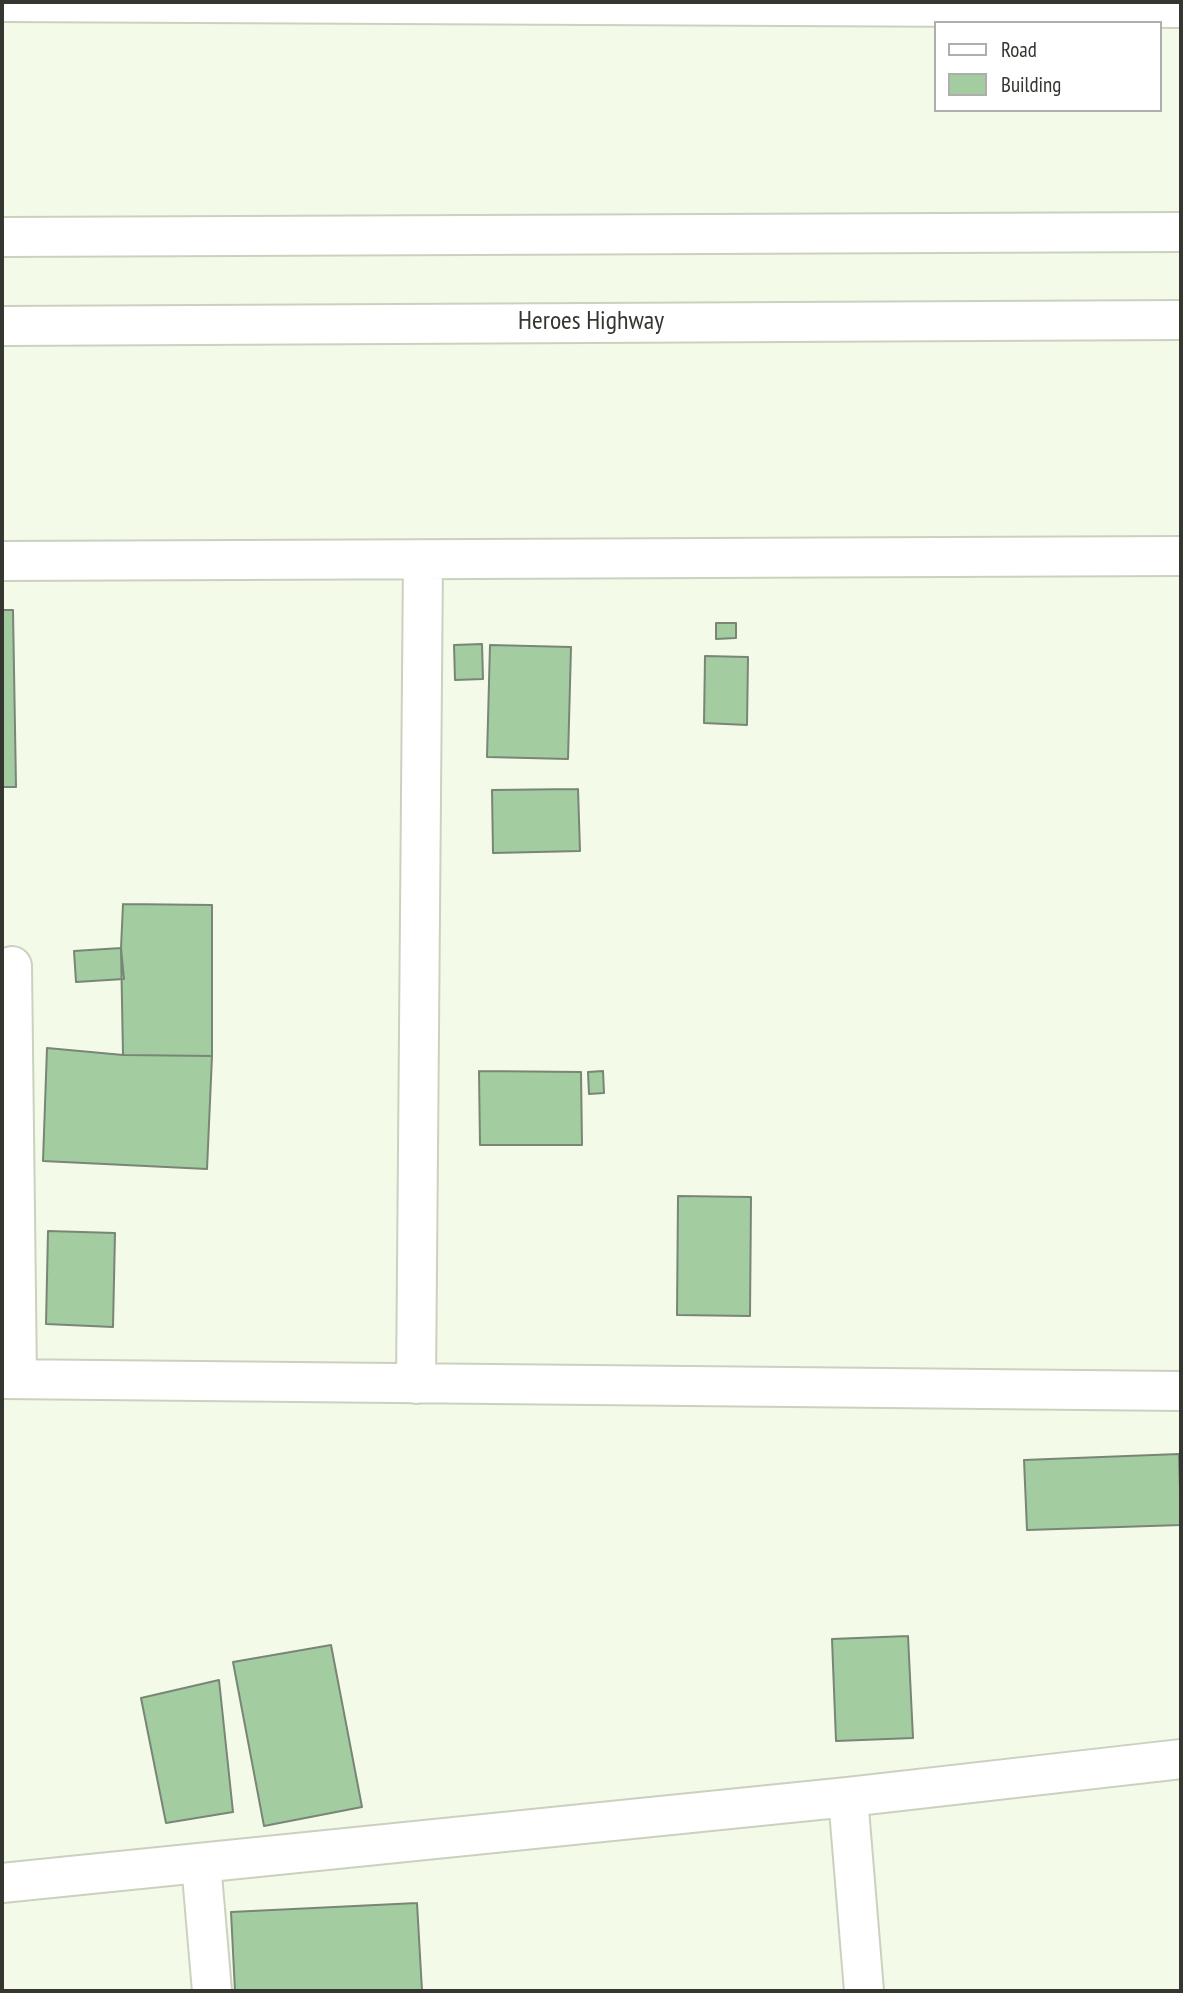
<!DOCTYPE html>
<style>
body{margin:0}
#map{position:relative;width:1183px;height:1993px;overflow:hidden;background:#f4fae8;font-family:"PT Sans Narrow",sans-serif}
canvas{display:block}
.frame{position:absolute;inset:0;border:4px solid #34362f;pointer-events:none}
.legend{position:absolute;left:934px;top:21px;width:228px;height:91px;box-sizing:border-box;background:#fff;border:2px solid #aeafac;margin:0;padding:9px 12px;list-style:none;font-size:21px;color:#34362f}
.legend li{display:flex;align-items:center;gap:14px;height:35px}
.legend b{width:35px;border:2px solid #aeafac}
</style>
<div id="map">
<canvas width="1183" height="1993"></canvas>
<div class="frame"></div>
<ul class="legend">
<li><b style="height:9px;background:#fff"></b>Road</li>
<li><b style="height:19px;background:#a3cda1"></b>Building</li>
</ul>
</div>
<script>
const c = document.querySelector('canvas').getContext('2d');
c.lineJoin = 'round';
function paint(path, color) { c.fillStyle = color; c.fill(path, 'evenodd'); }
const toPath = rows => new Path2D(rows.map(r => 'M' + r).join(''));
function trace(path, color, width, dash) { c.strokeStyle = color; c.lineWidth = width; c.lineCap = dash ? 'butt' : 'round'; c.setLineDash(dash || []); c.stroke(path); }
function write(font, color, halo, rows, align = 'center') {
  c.font = font + ' "PT Sans Narrow",sans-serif'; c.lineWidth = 5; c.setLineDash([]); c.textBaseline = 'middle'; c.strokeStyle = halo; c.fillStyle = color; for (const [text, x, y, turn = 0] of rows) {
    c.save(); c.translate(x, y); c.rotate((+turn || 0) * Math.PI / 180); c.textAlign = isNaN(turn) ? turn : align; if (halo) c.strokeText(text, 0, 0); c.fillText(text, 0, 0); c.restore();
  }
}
const building = toPath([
 [2,610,13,610,16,787,2,787,2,610],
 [716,623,736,623,736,638,716,639,716,623],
 [482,644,483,679,455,680,454,645,482,644],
 [490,645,571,647,568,759,487,757,490,645],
 [705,656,748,657,747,725,704,723,705,656],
 [578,789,580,851,493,853,492,790,578,789],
 [123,904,212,905,212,1056,123,1055,121,948,123,904],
 [121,948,124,979,76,982,74,951,121,948],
 [47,1048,123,1055,212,1056,207,1169,43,1161,47,1048],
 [479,1071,581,1072,582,1145,480,1145,479,1071],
 [603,1071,604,1093,589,1094,588,1072,603,1071],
 [678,1196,751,1197,750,1316,677,1315,678,1196],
 [48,1231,115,1233,113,1327,46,1324,48,1231],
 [1179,1454,1181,1525,1027,1530,1024,1460,1179,1454],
 [908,1636,913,1738,836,1741,832,1639,908,1636],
 [331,1645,362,1807,264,1826,233,1662,331,1645],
 [219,1680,233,1812,166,1823,141,1698,219,1680],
 [417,1903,422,1991,235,1991,231,1912,417,1903]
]);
paint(building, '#a3cda1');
trace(building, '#788577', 2);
const minor = toPath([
 [2,2,1181,8],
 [2,561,1181,556],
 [12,966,17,1379],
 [2,1379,1181,1391],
 [416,1384,423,560],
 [848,1797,864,1991],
 [201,1863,212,1991],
 [2,1883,848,1797,1181,1759]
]);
const major = toPath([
 [2,237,1181,232],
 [2,326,1181,320]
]);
trace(minor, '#cbd1bf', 42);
trace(major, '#cbd1bf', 42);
trace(minor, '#fff', 38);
trace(major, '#fff', 38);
write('26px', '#34362f', '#fff', [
 ["Heroes Highway",591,322]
]);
</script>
